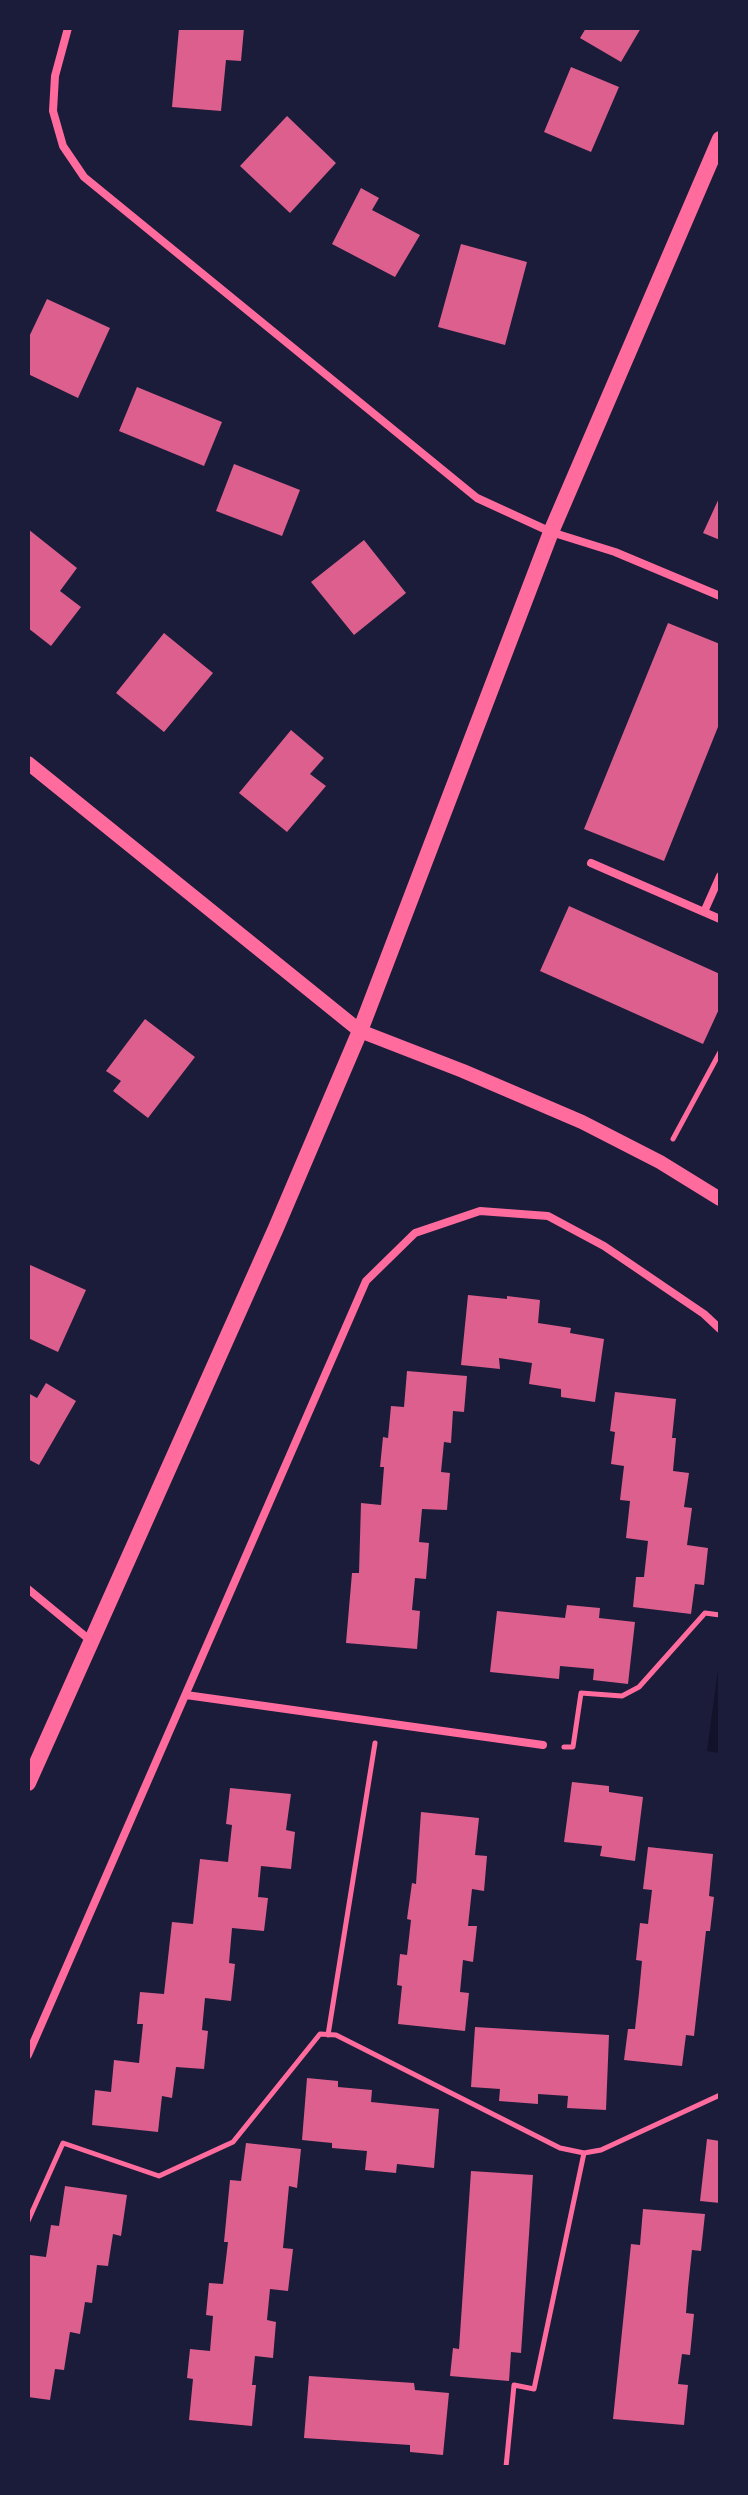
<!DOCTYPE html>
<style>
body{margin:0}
#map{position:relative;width:748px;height:2495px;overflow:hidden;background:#1b1b3a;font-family:Commissioner,sans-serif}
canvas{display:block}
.frame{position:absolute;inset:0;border:30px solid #1b1b3a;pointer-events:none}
</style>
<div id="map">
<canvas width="748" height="2495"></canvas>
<div class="frame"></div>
</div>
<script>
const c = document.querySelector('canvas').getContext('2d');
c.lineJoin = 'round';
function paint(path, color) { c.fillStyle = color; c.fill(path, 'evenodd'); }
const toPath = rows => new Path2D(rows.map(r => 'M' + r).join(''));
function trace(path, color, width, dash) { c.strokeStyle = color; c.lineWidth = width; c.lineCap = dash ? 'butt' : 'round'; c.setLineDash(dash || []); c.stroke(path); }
paint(toPath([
 [720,1655,720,1753,707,1751]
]), '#12122b');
paint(toPath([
 [179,28,244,28,241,61,226,60,221,111,172,107],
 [586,28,641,28,621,62,580,38],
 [571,67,619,87,591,152,544,132],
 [287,116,336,163,290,213,240,166],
 [361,188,379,198,372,210,420,235,395,277,332,244],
 [461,244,527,262,505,345,438,327],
 [47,299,110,328,78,398,28,374,28,339],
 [137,387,222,422,204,466,119,431],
 [234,464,300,490,282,536,216,511],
 [720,496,720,540,703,533],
 [28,529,77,568,60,591,81,607,51,646,28,628],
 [364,540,406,593,354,635,311,582],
 [668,623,720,644,720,722,664,861,584,829],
 [164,633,213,673,164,732,116,693],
 [291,730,324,758,310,774,326,786,287,832,239,793],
 [569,906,720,974,720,1007,703,1044,540,971],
 [145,1019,195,1057,148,1118,113,1091,121,1081,106,1071],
 [28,1264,86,1290,58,1352,28,1338],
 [468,1295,507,1299,507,1296,540,1300,538,1323,571,1328,570,1333,604,1339,595,1402,561,1397,561,1389,529,1384,532,1363,499,1358,500,1369,461,1365],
 [407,1371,467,1376,464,1412,453,1411,451,1443,444,1442,441,1472,450,1473,447,1510,422,1509,419,1542,429,1543,426,1579,415,1578,412,1610,420,1611,417,1649,346,1643,352,1573,359,1573,361,1503,381,1505,384,1467,380,1467,383,1437,388,1438,391,1406,404,1407],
 [46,1383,76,1401,39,1465,28,1459,28,1393,37,1398],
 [615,1392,676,1399,672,1438,676,1438,673,1471,689,1473,684,1507,692,1508,687,1545,708,1548,704,1585,695,1584,691,1614,633,1607,636,1577,644,1577,648,1541,626,1538,630,1501,620,1500,624,1466,611,1464,615,1432,610,1431],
 [567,1605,600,1608,599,1618,635,1622,628,1684,593,1680,594,1669,560,1666,559,1679,490,1672,497,1611,565,1618],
 [572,1782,609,1786,609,1792,643,1797,635,1861,600,1856,602,1846,564,1842],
 [230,1788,291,1794,286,1830,295,1832,291,1869,261,1866,258,1897,268,1898,264,1931,232,1928,229,1963,235,1964,231,2001,205,1998,202,2030,208,2031,204,2069,176,2067,172,2098,162,2096,158,2132,92,2125,95,2090,111,2092,114,2060,139,2063,143,2024,137,2024,140,1992,164,1994,172,1922,193,1924,200,1859,228,1862,232,1825,226,1824],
 [421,1812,479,1818,475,1855,487,1856,484,1891,472,1889,468,1926,477,1926,473,1962,463,1960,460,1992,469,1993,465,2031,398,2024,402,1986,397,1985,400,1954,407,1955,411,1920,407,1919,412,1883,416,1884],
 [648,1847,713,1854,709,1896,714,1897,710,1931,706,1931,694,2036,686,2035,682,2066,624,2060,628,2029,635,2029,639,1993,642,1961,636,1960,640,1923,648,1924,652,1890,643,1889],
 [475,2027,609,2035,606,2110,567,2108,568,2096,538,2094,538,2104,499,2101,500,2089,471,2087],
 [307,2078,338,2081,338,2087,372,2090,371,2102,439,2109,434,2168,397,2164,396,2173,365,2170,367,2151,332,2148,332,2143,302,2140],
 [707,2139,720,2141,720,2203,700,2201],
 [246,2143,301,2149,297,2188,289,2186,283,2248,293,2249,288,2291,270,2289,267,2320,276,2322,273,2358,255,2356,252,2385,256,2385,252,2426,189,2420,193,2379,187,2378,190,2349,210,2351,213,2316,206,2315,209,2283,223,2284,228,2242,224,2242,230,2180,241,2181],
 [471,2171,533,2175,521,2353,511,2352,509,2381,450,2376,453,2348,459,2349],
 [65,2186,127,2195,121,2236,113,2234,108,2266,97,2265,92,2303,85,2302,80,2334,70,2332,64,2370,55,2369,50,2400,28,2397,28,2270,30,2255,46,2257,51,2225,59,2226],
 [643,2209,705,2214,701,2251,692,2250,688,2288,686,2313,694,2314,690,2355,682,2354,678,2384,688,2385,684,2425,613,2419,631,2244,640,2245],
 [309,2376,414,2383,415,2390,449,2393,443,2455,410,2452,410,2445,304,2438]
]), '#dd5f8e');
trace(toPath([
 [673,1139,720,1052],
 [564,1747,573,1747,581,1693,622,1696,639,1687,705,1613,720,1615],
 [328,2035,375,1743],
 [28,2221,63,2143,159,2176,233,2142,320,2034,336,2035,560,2148,584,2153,601,2150,720,2095],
 [506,2467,514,2385,534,2389,584,2153]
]), '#ff6b9d', 5);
trace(toPath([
 [68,28,55,76,53,111,63,146,84,177,477,498,551,532,615,552,720,596],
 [591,863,720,919],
 [704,912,720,876],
 [28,1589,91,1641],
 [186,1695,543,1745],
 [28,2055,366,1281,415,1233,480,1211,548,1216,604,1246,704,1314,720,1329]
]), '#ff6b9d', 8);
trace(toPath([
 [28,763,360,1031,463,1071,582,1122,660,1162,720,1199]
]), '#ff6b9d', 14);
trace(toPath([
 [28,1783,276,1228,360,1031,551,532,720,139]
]), '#ff6b9d', 16);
</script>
